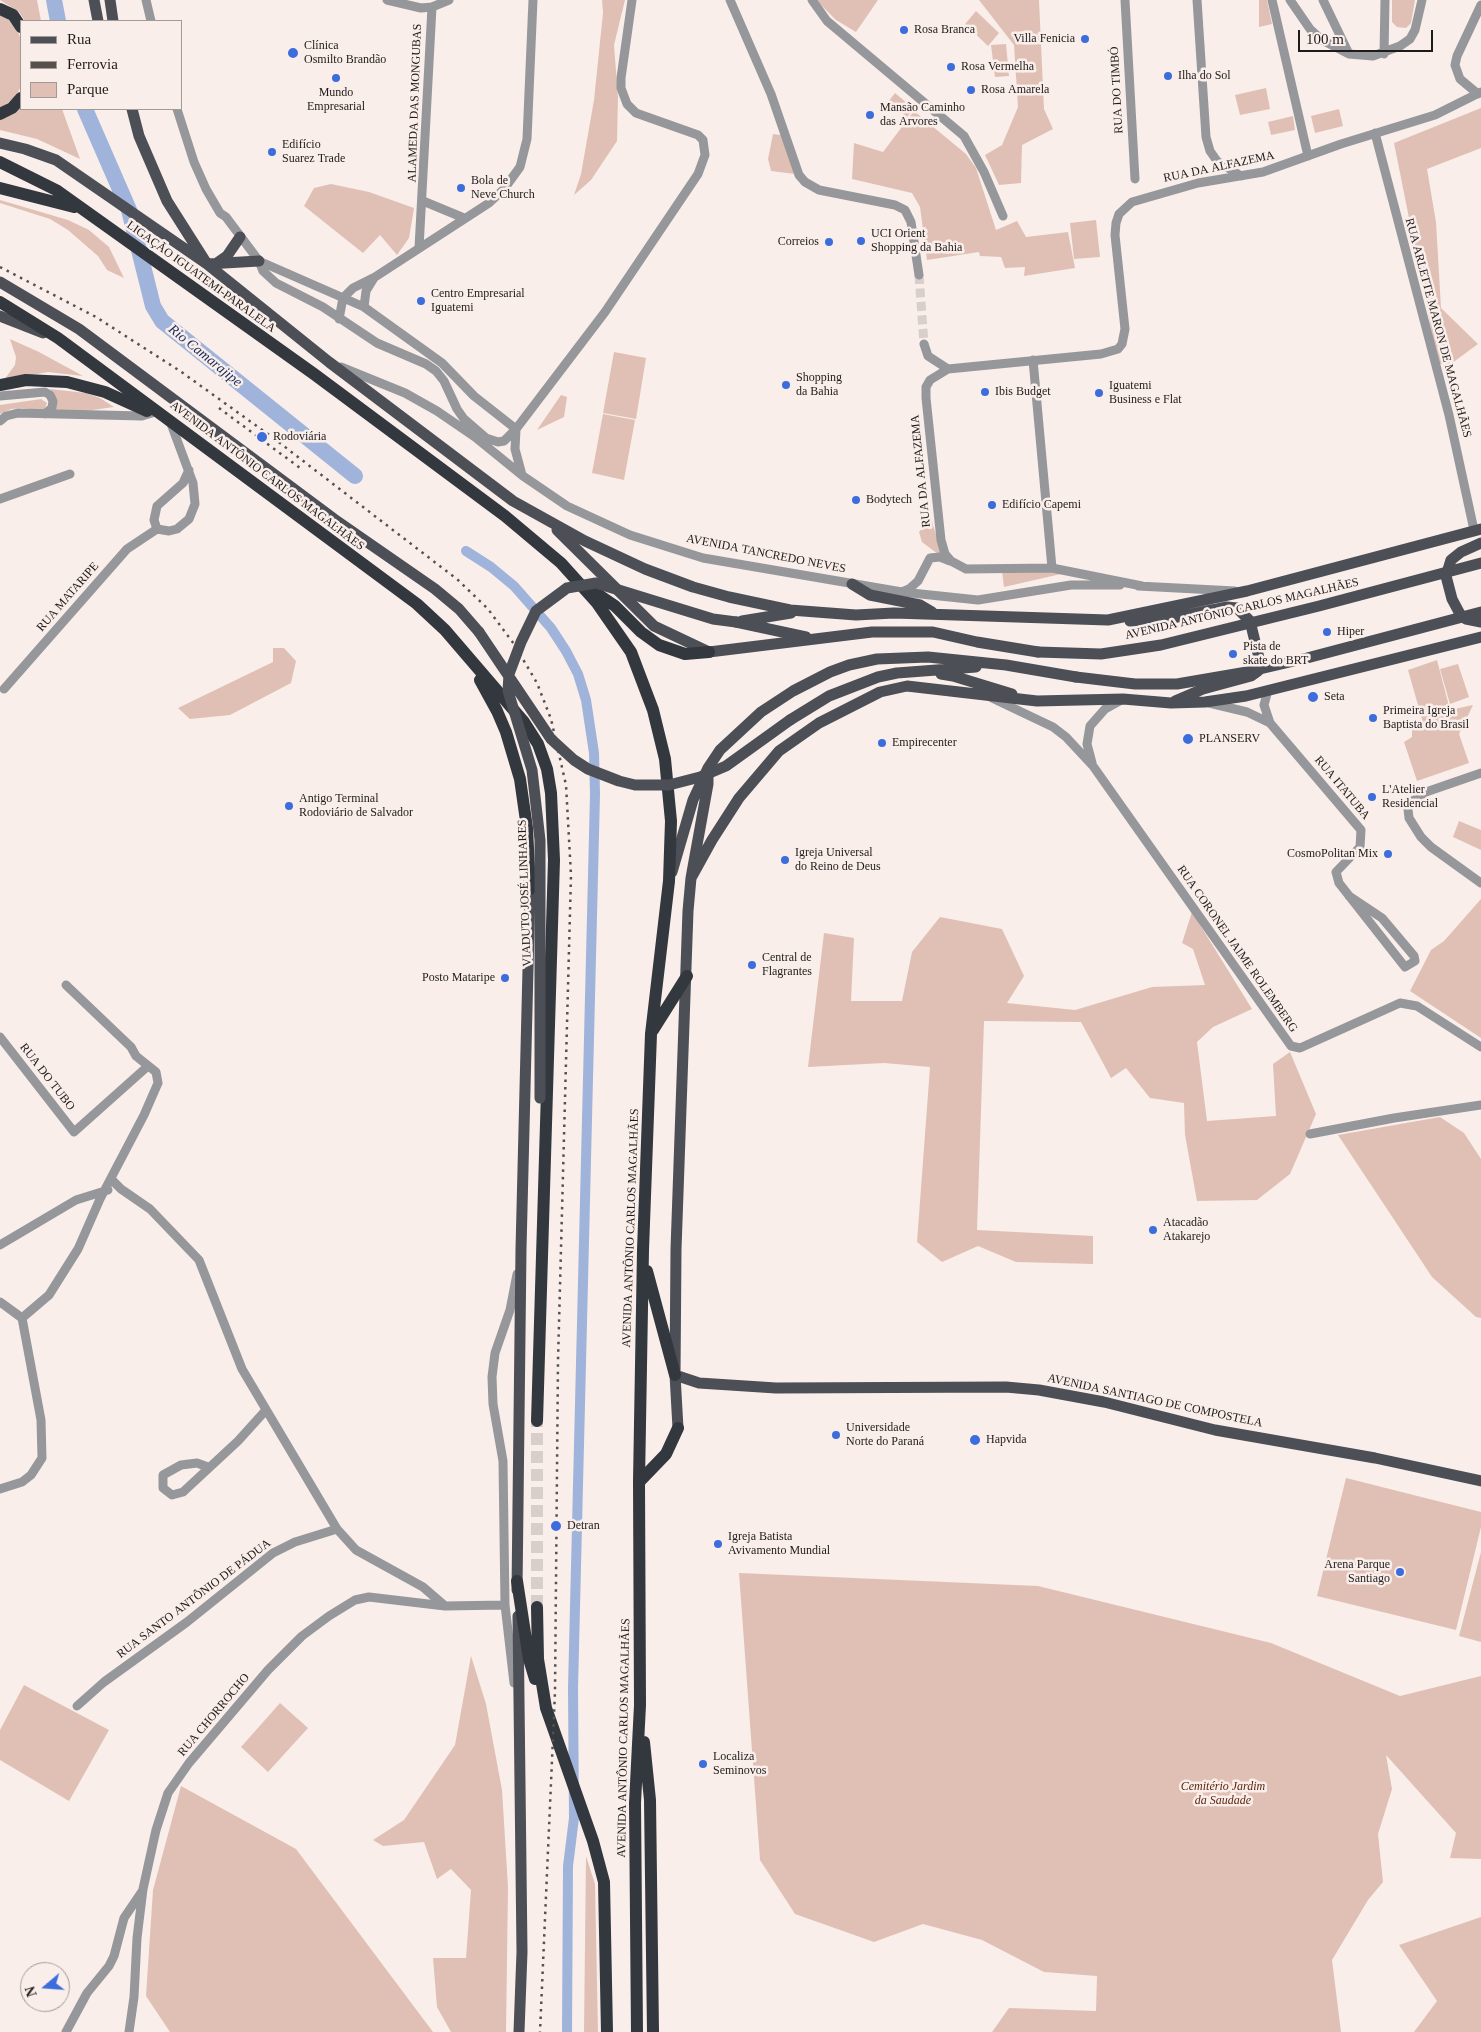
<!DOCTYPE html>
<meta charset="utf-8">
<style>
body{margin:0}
#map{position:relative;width:1481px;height:2032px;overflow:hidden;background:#f9eeea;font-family:Georgia,serif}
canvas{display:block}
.legend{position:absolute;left:20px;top:20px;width:162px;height:90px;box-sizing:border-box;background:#f9eeea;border:1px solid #a29a97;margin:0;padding:6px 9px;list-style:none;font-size:15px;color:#1f1b1a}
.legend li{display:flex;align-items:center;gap:10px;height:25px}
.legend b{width:25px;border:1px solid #a29a97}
.north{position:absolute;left:20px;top:1962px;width:50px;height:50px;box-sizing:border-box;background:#f9eeea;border:1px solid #a29a97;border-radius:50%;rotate:252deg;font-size:14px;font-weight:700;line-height:20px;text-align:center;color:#1f1b1a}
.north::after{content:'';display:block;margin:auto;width:18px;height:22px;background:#3d6cdd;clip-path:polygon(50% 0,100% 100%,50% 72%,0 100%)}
.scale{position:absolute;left:1298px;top:30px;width:135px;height:22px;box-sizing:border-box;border:2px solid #1f1b1a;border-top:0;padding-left:6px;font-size:15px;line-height:18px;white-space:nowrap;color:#1f1b1a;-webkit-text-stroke:4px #f9eeea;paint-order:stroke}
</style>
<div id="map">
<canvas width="1481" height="2032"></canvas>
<ul class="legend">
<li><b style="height:6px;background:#4c4f56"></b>Rua</li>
<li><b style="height:6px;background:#56504e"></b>Ferrovia</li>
<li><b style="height:14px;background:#e0c0b5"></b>Parque</li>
</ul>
<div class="north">N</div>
<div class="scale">100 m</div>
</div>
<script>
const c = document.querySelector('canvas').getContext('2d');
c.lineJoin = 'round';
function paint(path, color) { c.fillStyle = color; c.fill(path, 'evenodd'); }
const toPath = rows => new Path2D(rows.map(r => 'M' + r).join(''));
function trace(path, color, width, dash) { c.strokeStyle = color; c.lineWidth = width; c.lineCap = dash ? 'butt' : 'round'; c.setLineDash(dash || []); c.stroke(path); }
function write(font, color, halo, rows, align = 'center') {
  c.font = font + ' Georgia,serif'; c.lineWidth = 5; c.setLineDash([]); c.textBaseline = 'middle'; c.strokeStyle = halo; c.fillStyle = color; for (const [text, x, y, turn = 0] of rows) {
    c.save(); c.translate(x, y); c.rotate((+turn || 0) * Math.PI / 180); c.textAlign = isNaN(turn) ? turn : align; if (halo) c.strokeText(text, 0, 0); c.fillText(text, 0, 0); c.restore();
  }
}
paint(toPath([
 [0,0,37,0,41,21,25,21,19,12],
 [602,0,625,0,614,45,618,97,617,141,591,180,574,195,581,174,594,100,603,13],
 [816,0,878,0,856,32,836,20],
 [979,0,1039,0,1044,109,1053,129,1022,145,1021,183,999,185,985,155,1002,145,1018,107,1014,45],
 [1259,0,1267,0,1272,24,1259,27],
 [1392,0,1415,0,1411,23,1406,28,1397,27,1392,22],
 [976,11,999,33,988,46,965,24],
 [0,15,7,18,18,31,21,41,21,86,16,96,0,109],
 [1006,44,1009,76,995,77,991,45],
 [1266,88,1270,109,1240,115,1235,95],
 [895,93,914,109,907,117,888,102],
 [21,105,21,109,62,109,80,159,37,139,0,130,0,118],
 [1481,108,1481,148,1427,169,1436,222,1441,308,1478,344,1448,366,1438,363,1394,143],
 [1339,109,1343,126,1315,133,1311,116],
 [914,111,966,154,976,168,996,230,1017,221,1026,237,1068,232,1075,268,1024,276,1025,267,1005,268,1001,257,980,256,979,252,927,260,920,207,912,193,852,179,854,143,883,152],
 [1293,116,1295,130,1271,135,1268,122],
 [773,134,781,135,795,174,771,171,768,159],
 [331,184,369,192,414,208,409,238,397,255,380,235,363,253,304,206,314,188],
 [0,200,68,220,89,230,109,247,124,278,107,270,98,256,68,230,50,219,0,203],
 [1096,220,1100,257,1074,259,1070,223],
 [10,339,39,352,83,376,48,372,4,380,15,365,16,357],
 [614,352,646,358,636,419,603,413],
 [50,389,86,393,100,398,114,407,85,411,56,411,57,399],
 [561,395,567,397,564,417,537,430],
 [41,399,47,403,45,409,42,411,23,408,11,409,0,414,0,405],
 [603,414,635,420,624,480,592,473],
 [931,518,941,552,938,554,922,542,919,532],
 [1002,571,1070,572,1004,587],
 [273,648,284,648,296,661,291,683,230,715,190,719,178,708,273,662],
 [1437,660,1450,710,1473,705,1459,734,1469,763,1417,781,1404,742,1412,737,1412,730,1424,726,1408,670],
 [1458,664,1469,697,1450,704,1440,669],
 [1459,821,1481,830,1481,850,1453,837],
 [1481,899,1481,1038,1410,991,1431,950,1444,941],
 [1192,912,1252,1009,1213,1027,1197,1042,1207,1121,1276,1116,1273,1064,1290,1052,1316,1114,1290,1174,1257,1200,1197,1201,1185,1135,1184,1103,1150,1098,1126,1068,1111,1078,1081,1022,984,1021,977,1230,1093,1236,1093,1264,1016,1262,978,1246,942,1262,917,1242,930,1067,884,1063,808,1067,824,933,854,938,851,1001,902,1001,912,952,940,917,1002,929,1024,976,1007,1003,1075,1010,1152,987,1205,985,1193,949,1182,943],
 [1440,1117,1464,1133,1481,1159,1481,1318,1476,1317,1432,1277,1338,1135],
 [1346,1478,1481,1512,1481,1527,1456,1630,1317,1596],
 [1481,1552,1481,1642,1459,1636],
 [739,1573,1038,1586,1271,1643,1400,1696,1481,1676,1481,1859,1450,1858,1456,1833,1386,1755,1392,1789,1378,1834,1383,1882,1368,1900,1332,1960,1341,2032,992,2032,1009,2008,1096,2011,1097,1976,1044,1972,982,1940,923,1924,874,1942,795,1914,760,1860],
 [471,1656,486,1704,502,1790,508,1887,506,2032,451,2032,437,2007,433,1958,466,1958,471,1890,451,1869,437,1879,424,1842,383,1846,373,1840,404,1820,455,1745],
 [24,1685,109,1730,69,1801,0,1760,0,1730],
 [280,1703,308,1728,268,1772,241,1747],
 [181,1786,296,1849,433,2032,170,2032,146,1996,153,1890],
 [586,1856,595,1884,598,2032,584,2032],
 [1481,1917,1481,2032,1414,2032,1437,2001,1399,1945]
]), '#e0c0b5');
trace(toPath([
 [466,551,491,567,514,586,551,628,566,651,578,674,586,700,594,753,595,794,573,1688,574,1818,568,1866,567,2032]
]), '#9fb3db', 10);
trace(toPath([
 [54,0,58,21],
 [85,109,129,210,153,306,162,321,355,476]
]), '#9fb3db', 16);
trace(toPath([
 [919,275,924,344]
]), '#d8cecb', 9, [9, 4.5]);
trace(toPath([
 [537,1607,537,1421]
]), '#d8cecb', 12, [12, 6]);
trace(toPath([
 [146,0,151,21],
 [387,0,421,8,432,7,449,0],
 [730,0,771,94,799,175,805,182,819,190,895,205,905,210,911,222,919,275],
 [812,0,827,21,964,136,984,172,1003,216],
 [1125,0,1135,179],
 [1197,0,1206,137,1210,151,1217,161,1241,176],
 [1272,0,1308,156],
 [1290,0,1310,29,1322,40,1349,54,1373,56,1400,46,1410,39,1415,30,1422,0],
 [1323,0,1349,54],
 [1384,54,1385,0],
 [1478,94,1460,79,1455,65,1457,56,1481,5],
 [177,109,194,162,206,189,220,213,226,217,259,261,263,271,276,283,323,307,377,343,426,364,436,371,444,381,457,409,464,419,486,438,498,442,504,441,516,429,605,312,698,174,705,155,703,140,698,135,636,113,627,104,621,88,621,78,632,0],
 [1375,133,1449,415,1474,530],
 [423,201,464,218],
 [419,248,432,7],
 [259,261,364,307,442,363,474,396,516,429],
 [364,307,366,291,374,278],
 [339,319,343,298,353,288,375,277,489,203,504,189,520,167,527,139,533,0],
 [924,344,928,356,948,369],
 [1033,360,1052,568],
 [341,367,405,393,437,411,475,437,523,476,567,506,630,535,703,558,902,592,978,600,1071,585,1120,585],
 [0,396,45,392,50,395,53,401,52,408,45,414],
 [0,421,6,416,18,413,142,416,152,413],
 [516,429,515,449,522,475],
 [0,499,70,474],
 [157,529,154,520,157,506,183,483,189,470],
 [1138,586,1235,591],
 [1142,586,1052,568,966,569,951,561,945,554,941,540,926,398,926,387,930,380,948,369,1101,354,1118,349,1122,344,1125,329,1115,235,1116,223,1119,214,1132,202,1198,183,1263,172,1341,144,1435,115,1481,92],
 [902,592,909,589,918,581,930,558,940,557,950,561],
 [4,689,127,549,157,529,169,531,177,529,189,519,195,504,193,483,170,421],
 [1268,690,1264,705,1270,723,1361,830,1360,847,1336,872,1339,883,1405,967,1415,961,1414,956,1382,918,1349,896],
 [992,698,1053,727,1066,737,1093,766,1291,1046,1300,1048,1400,1003,1417,1006,1481,1047],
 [1209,703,1247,712,1270,723],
 [1092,763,1087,744,1090,726,1105,709,1123,699],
 [1481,773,1426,792,1411,802,1408,809,1409,818,1421,837,1431,847,1481,883],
 [0,1037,74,1132,148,1066],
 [1310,1134,1394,1118,1481,1105],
 [111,1179,121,1189,150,1209,199,1260,242,1369,337,1529,356,1550,423,1587,445,1606],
 [0,1245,76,1200,108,1190],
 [0,1302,22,1318],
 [22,1318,49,1295,78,1249,100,1199,144,1115,158,1083,156,1072,136,1056,131,1047,66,985],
 [208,1467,197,1463,181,1465,163,1475,163,1488,172,1495,183,1492,238,1441,266,1410],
 [0,1489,22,1482,31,1475,42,1458,41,1420,22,1318],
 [514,1683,505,1605,503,1461,493,1404,492,1377,495,1353,510,1310,517,1274],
 [77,1706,104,1682,187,1622,273,1553,295,1542,337,1529],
 [66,2032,87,1993,109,1966,114,1956,124,1918,143,1890],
 [129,2032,134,1997,137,1938,143,1889,156,1830,168,1793,189,1763,268,1670,302,1636,329,1616,355,1600,369,1597,445,1606,505,1605]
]), '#95979b', 9);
trace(toPath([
 [94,0,98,21],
 [110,0,113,21],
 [132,109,139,136,167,201,207,264,329,362,513,501,585,541,645,569,693,587,729,597,790,610,856,615,894,613,1108,620,1247,591,1481,529],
 [0,143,25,149,56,160,207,264,259,261],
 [217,263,227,256,240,237],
 [0,282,79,329,334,519,435,589,459,609,479,632],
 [0,316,43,333],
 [557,530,654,626,709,652,872,632,933,632,977,642,1038,652],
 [1481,543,1461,552,1451,560,1446,576,1452,599,1460,614,1466,619,1481,622],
 [852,584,870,595,920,605,932,612],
 [742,621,791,613],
 [1130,621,1172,618,1227,607,1237,608,1250,621,1259,658,1258,671,1251,676,1203,689,1175,701],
 [736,622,806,637],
 [941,674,953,676,1012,694],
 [790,720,829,696,878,677,897,673,976,667],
 [672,872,693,800,708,768,720,750,761,712,793,691,830,672,849,665,877,659,928,657,1006,665,1076,677],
 [691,878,712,840,739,798,779,751,819,723,880,692,907,686,1037,701,1123,699,1171,703,1205,702,1246,696,1481,637],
 [675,1375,699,1383,776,1388,1006,1387,1039,1390,1104,1402,1215,1430,1375,1458,1481,1481],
 [678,1428,675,1375,676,1249,688,911,691,878,708,784,708,768],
 [517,1590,521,1249,530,889],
 [518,1616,522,1952,519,2032]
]), '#4c4f56', 11);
trace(toPath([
 [0,9,13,15,21,27],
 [0,114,12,108,21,98],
 [0,162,56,190,314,374,505,516,561,563,597,603,631,652,653,710,665,759,671,821,669,881,651,1034,643,1250,639,1482,640,1705,635,1803,637,2032],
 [0,188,74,207],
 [0,302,58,338,417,604,445,630,524,722,538,744,547,769,551,793,554,860,537,1421],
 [0,385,26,380,67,382,105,392,147,411],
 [593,591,615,606,641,632,659,645,685,654,709,652],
 [480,680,497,711,506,732,520,779,527,828,530,889],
 [653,1030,687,976],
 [647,1271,675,1375],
 [639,1482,666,1454,678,1428],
 [517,1581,529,1659,535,1679],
 [537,1607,538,1659,546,1708,593,1841,604,1882,607,2032],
 [644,1742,650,1800,653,2032]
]), '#33373e', 12);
trace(toPath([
 [0,267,96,317,180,371,272,437,458,580,488,609,514,644,537,683,551,719,566,785,571,875,558,1361,555,1692,540,2032],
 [219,408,300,468]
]), '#56504e', 2.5, [2.5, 5]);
trace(toPath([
 [479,632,551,739,574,760,588,769,619,781,635,785,669,785,700,777,726,766,790,720],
 [1038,652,1101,654,1161,645,1319,606,1481,563],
 [1076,677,1135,684,1177,684,1247,672,1307,658,1481,612],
 [540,1098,540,840,532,770,508,691,509,674,521,642,536,611,567,588,596,583,713,619,736,622]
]), '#4c4f56', 11);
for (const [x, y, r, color] of [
 [904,30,5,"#3d6cdd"],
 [1085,39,5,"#3d6cdd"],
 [293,53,6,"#3d6cdd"],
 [951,67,5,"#3d6cdd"],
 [1168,76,5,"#3d6cdd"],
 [336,78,5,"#3d6cdd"],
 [971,90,5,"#3d6cdd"],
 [870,115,5,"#3d6cdd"],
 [272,152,5,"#3d6cdd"],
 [461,188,5,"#3d6cdd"],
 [861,241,5,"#3d6cdd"],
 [829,242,5,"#3d6cdd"],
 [421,301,5,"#3d6cdd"],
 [786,385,5,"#3d6cdd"],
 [985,392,5,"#3d6cdd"],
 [1099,393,5,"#3d6cdd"],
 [262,437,6,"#3d6cdd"],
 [856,500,5,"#3d6cdd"],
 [992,505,5,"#3d6cdd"],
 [1327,632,5,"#3d6cdd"],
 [1233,654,5,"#3d6cdd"],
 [1313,697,6,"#3d6cdd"],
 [1373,718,5,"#3d6cdd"],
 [1188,739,6,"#3d6cdd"],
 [882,743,5,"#3d6cdd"],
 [1372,797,5,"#3d6cdd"],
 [289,806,5,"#3d6cdd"],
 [1388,854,5,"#3d6cdd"],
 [785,860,5,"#3d6cdd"],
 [752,965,5,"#3d6cdd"],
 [505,978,5,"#3d6cdd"],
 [1153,1230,5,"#3d6cdd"],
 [836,1435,5,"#3d6cdd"],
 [975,1440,6,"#3d6cdd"],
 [556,1526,6,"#3d6cdd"],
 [718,1544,5,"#3d6cdd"],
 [1400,1572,5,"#3d6cdd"],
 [703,1764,5,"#3d6cdd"]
]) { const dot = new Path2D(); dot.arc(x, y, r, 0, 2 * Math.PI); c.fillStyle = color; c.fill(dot); trace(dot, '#f9eeea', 2); }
write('12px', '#1f1b1a', '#f9eeea', [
 ["Rosa Branca",914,30],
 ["Villa Fenicia",1075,39,"right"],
 ["Clínica",304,46],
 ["Osmilto Brandão",304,60],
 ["Rosa Vermelha",961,67],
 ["Ilha do Sol",1178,76],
 ["Rosa Amarela",981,90],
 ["Mundo",336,93,"center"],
 ["Empresarial",336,107,"center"],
 ["Mansão Caminho",880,108],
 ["das Arvores",880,122],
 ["Edifício",282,145],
 ["Suarez Trade",282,159],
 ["Bola de",471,181],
 ["Neve Church",471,195],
 ["UCI Orient",871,234],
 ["Shopping da Bahia",871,248],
 ["Correios",819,242,"right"],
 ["Centro Empresarial",431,294],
 ["Iguatemi",431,308],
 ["Shopping",796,378],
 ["da Bahia",796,392],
 ["Iguatemi",1109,386],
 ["Business e Flat",1109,400],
 ["Ibis Budget",995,392],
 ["Rodoviária",273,437],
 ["Bodytech",866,500],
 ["Edifício Capemi",1002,505],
 ["Hiper",1337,632],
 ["Pista de",1243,647],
 ["skate do BRT",1243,661],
 ["Seta",1324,697],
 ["Primeira Igreja",1383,711],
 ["Baptista do Brasil",1383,725],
 ["PLANSERV",1199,739],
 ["Empirecenter",892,743],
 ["L'Atelier",1382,790],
 ["Residencial",1382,804],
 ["Antigo Terminal",299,799],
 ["Rodoviário de Salvador",299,813],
 ["Igreja Universal",795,853],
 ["do Reino de Deus",795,867],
 ["CosmoPolitan Mix",1378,854,"right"],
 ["Central de",762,958],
 ["Flagrantes",762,972],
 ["Posto Mataripe",495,978,"right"],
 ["Atacadão",1163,1223],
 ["Atakarejo",1163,1237],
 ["Universidade",846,1428],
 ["Norte do Paraná",846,1442],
 ["Hapvida",986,1440],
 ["Detran",567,1526],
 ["Igreja Batista",728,1537],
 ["Avivamento Mundial",728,1551],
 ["Arena Parque",1390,1565,"right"],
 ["Santiago",1390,1579,"right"],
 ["Localiza",713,1757],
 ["Seminovos",713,1771]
], 'left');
write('12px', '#1f1b1a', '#f9eeea', [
 ["RUA DO TIMBÓ",1117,90,-93],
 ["ALAMEDA DAS MONGUBAS",415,103,-88],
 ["RUA DA ALFAZEMA",1219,167,-12],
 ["LIGAÇÃO IGUATEMI-PARALELA",201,277,36],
 ["RUA ARLETTE MARON DE MAGALHÃES",1438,328,75],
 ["RUA DA ALFAZEMA",921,471,-96],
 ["AVENIDA ANTÔNIO CARLOS MAGALHÃES",267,476,37],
 ["AVENIDA TANCREDO NEVES",766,554,11],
 ["RUA MATARIPE",68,597,-49],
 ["AVENIDA ANTÔNIO CARLOS MAGALHÃES",1242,609,-13],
 ["RUA ITATUBA",1342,788,50],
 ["VIADUTO JOSÉ LINHARES",525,893,-92],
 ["RUA CORONEL JAIME ROLEMBERG",1237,949,55],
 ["RUA DO TUBO",47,1077,52],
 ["AVENIDA ANTÔNIO CARLOS MAGALHÃES",631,1228,-88],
 ["AVENIDA SANTIAGO DE COMPOSTELA",1155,1401,12],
 ["RUA SANTO ANTÔNIO DE PÁDUA",194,1599,-37],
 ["RUA CHORROCHO",214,1715,-50],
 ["AVENIDA ANTÔNIO CARLOS MAGALHÃES",624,1738,-89]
]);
write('italic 12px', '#5e230f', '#f9eeea', [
 ["Cemitério Jardim",1223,1787],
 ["da Saudade",1223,1801]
]);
write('italic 14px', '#15295a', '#f9eeea', [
 ["Rio Camarajipe",205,356,39]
]);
</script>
